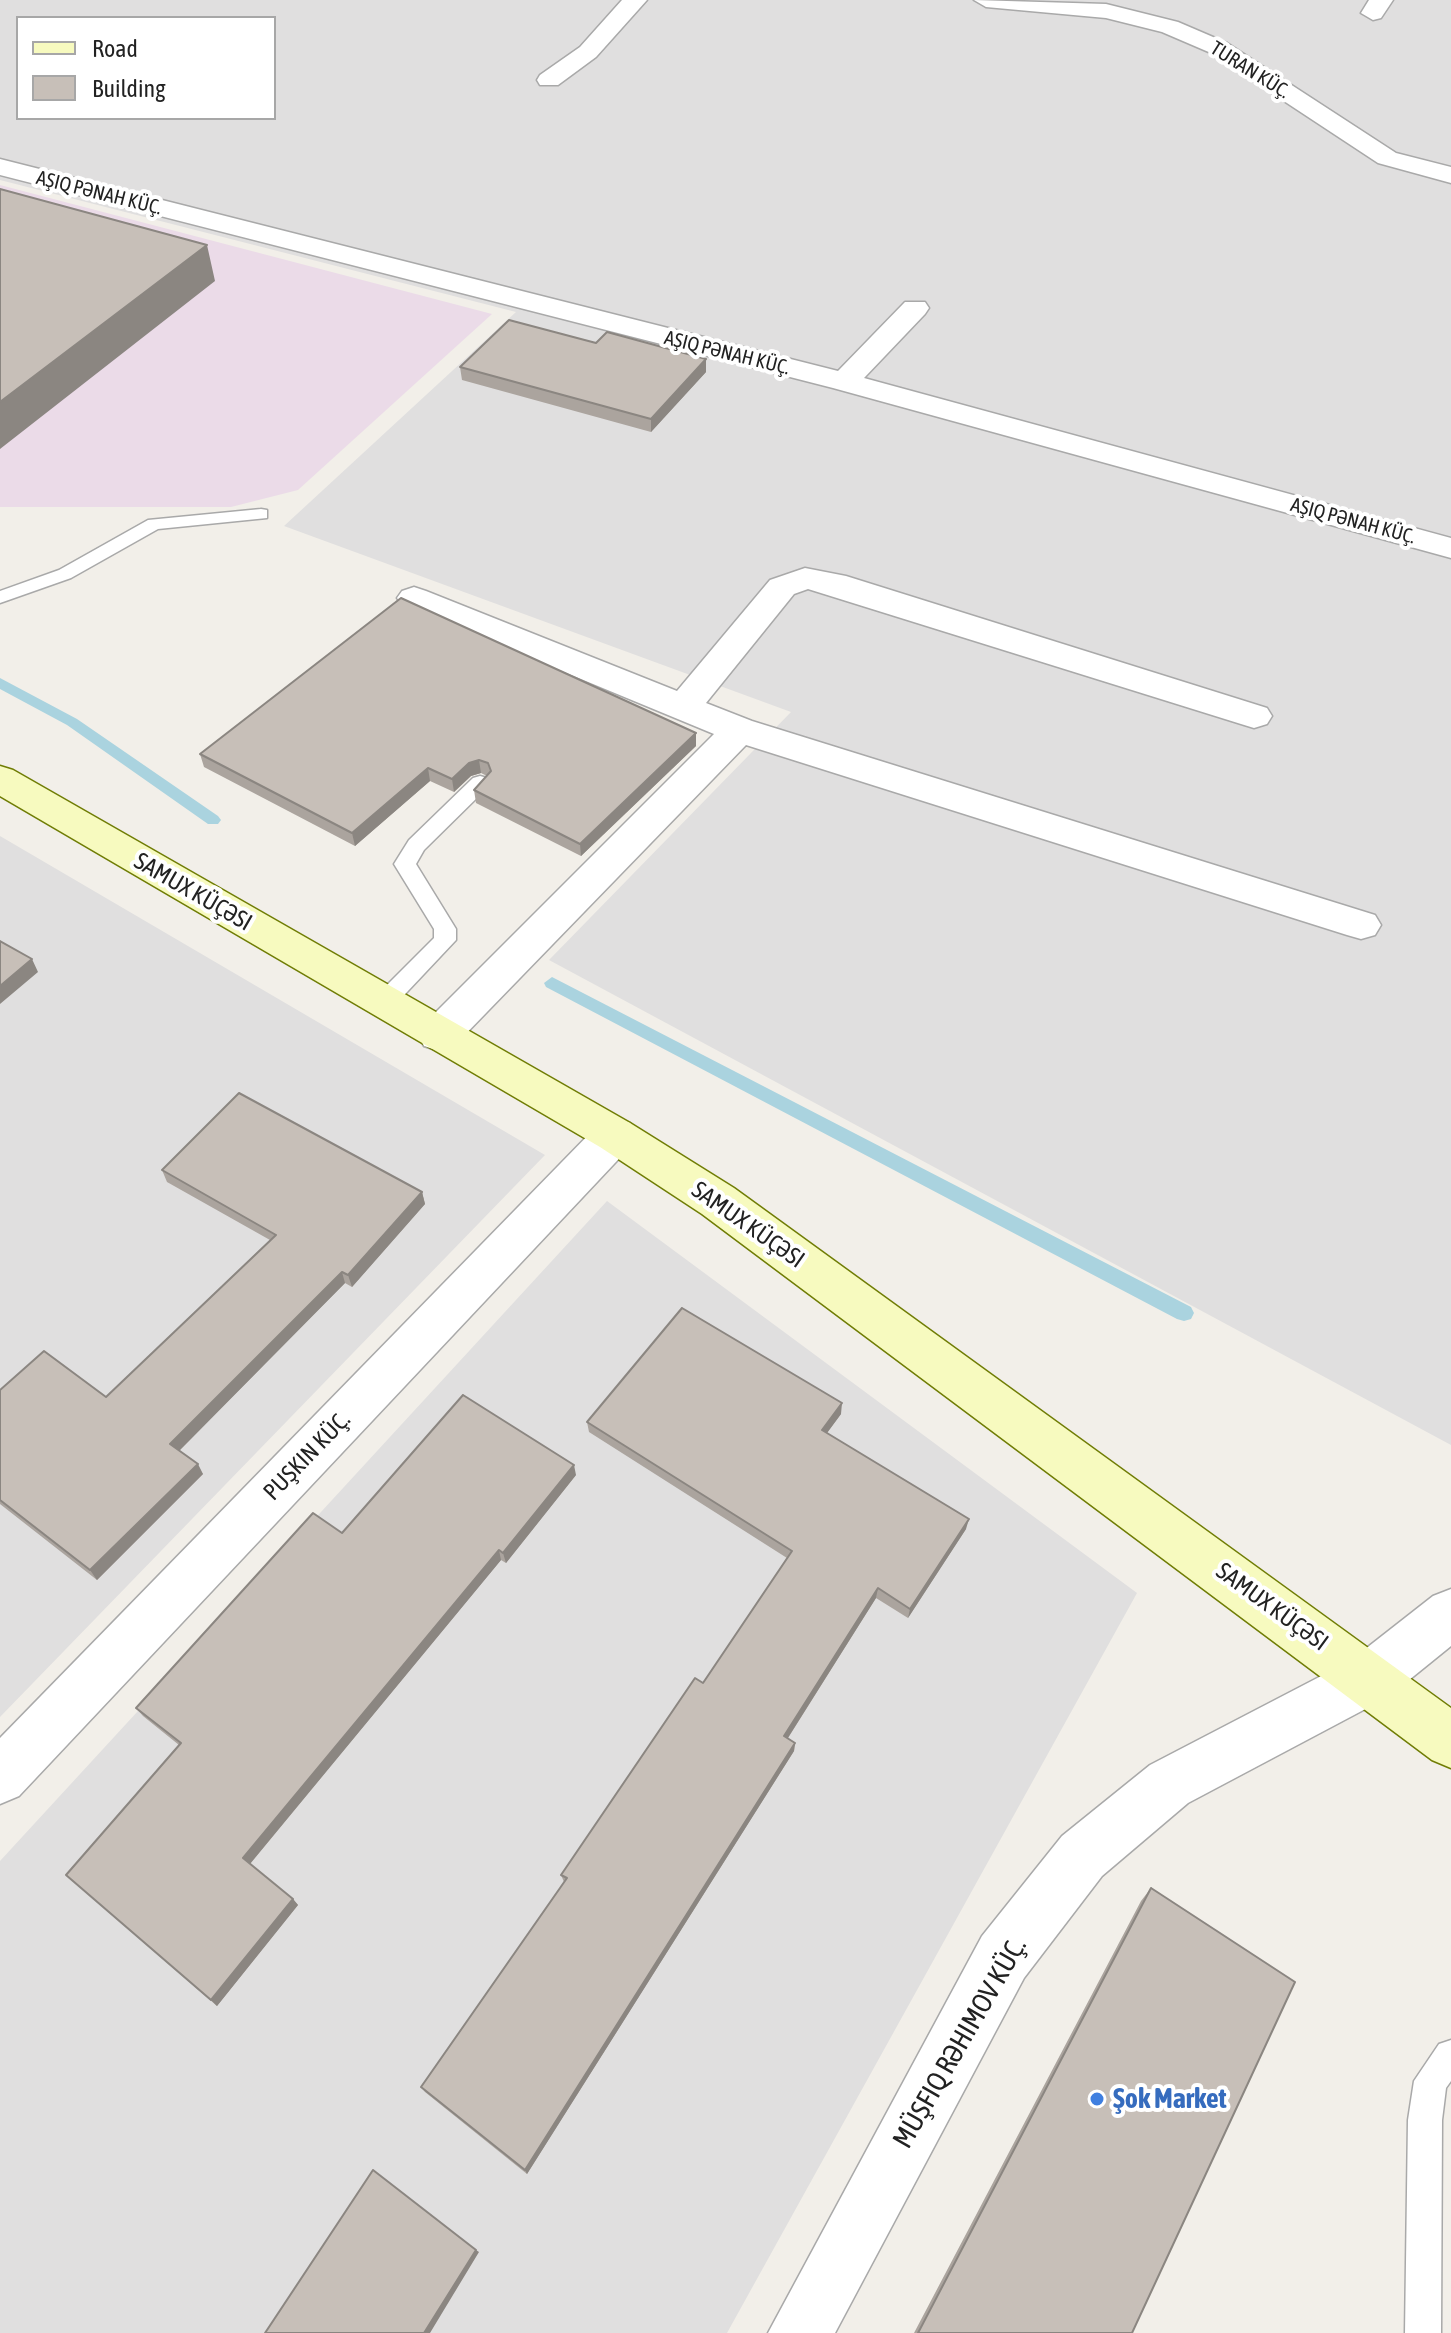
<!DOCTYPE html>
<meta charset="utf-8">
<style>
body{margin:0}
#map{position:relative;width:1451px;height:2333px;overflow:hidden;background:#f2efe9;font-family:"Asap Condensed",sans-serif}
canvas{display:block}
.legend{position:absolute;left:16px;top:16px;width:260px;height:104px;box-sizing:border-box;background:#fff;border:2px solid #a7a7a7;margin:0;padding:10px 14px;list-style:none;font-size:24px;color:#222}
.legend li{display:flex;align-items:center;gap:16px;height:40px}
.legend b{width:40px;border:2px solid #a7a7a7}
</style>
<div id="map">
<canvas width="1451" height="2333"></canvas>
<ul class="legend">
<li><b style="height:10px;background:#f7fabf"></b>Road</li>
<li><b style="height:22px;background:#c7bfb8"></b>Building</li>
</ul>
</div>
<script>
const c = document.querySelector('canvas').getContext('2d');
c.lineJoin = 'round';
function paint(path, color) { c.fillStyle = color; c.fill(path, 'evenodd'); }
const toPath = rows => new Path2D(rows.map(r => 'M' + r).join(''));
function trace(path, color, width, dash) { c.strokeStyle = color; c.lineWidth = width; c.lineCap = dash ? 'butt' : 'round'; c.setLineDash(dash || []); c.stroke(path); }
function write(font, color, halo, rows, align = 'center') {
  c.font = font + ' "Asap Condensed",sans-serif'; c.lineWidth = 8; c.setLineDash([]); c.textBaseline = 'middle'; c.strokeStyle = halo; c.fillStyle = color; for (const [text, x, y, turn = 0] of rows) {
    c.save(); c.translate(x, y); c.rotate((+turn || 0) * Math.PI / 180); c.textAlign = isNaN(turn) ? turn : align; if (halo) c.strokeText(text, 0, 0); c.fillText(text, 0, 0); c.restore();
  }
}
paint(toPath([
 [0,0,1451,0,1451,1445,549,960,791,712,284,526,516,312,0,180],
 [18,18,274,18,274,118,18,118],
 [0,836,545,1155,0,1717],
 [607,1201,1137,1593,727,2333,0,2333,0,1861]
]), '#e0dfdf');
paint(toPath([
 [0,185,492,314,298,490,231,507,0,507]
]), '#ebdbe8');
paint(toPath([
 [0,678,77,719,218,816,221,820,218,824,208,824,67,725,0,689,0,678],
 [552,977,1191,1307,1194,1313,1191,1319,1184,1321,1177,1319,546,987,544,983,552,977]
]), '#aad3df');
const lane = toPath([
 [261,509,267,510,267,518,158,529,71,578,0,603,0,591,59,570,148,520,261,509],
 [480,776,487,778,490,783,487,788,424,850,416,864,456,929,456,940,391,1009,375,1009,372,1003,375,997,434,938,434,929,394,864,409,840,473,778,480,776],
 [1451,2040,1451,2081,1446,2088,1442,2120,1441,2333,1405,2333,1408,2120,1414,2081,1439,2044,1451,2040]
]);
const street = toPath([
 [622,0,647,0,596,57,558,85,540,85,537,80,540,75,580,47,622,0],
 [974,0,1106,4,1178,22,1227,43,1396,153,1451,167,1451,183,1378,163,1211,53,1162,32,1106,18,986,7,974,0],
 [1369,0,1393,0,1381,18,1373,20,1361,13,1369,0],
 [0,159,838,371,905,302,925,302,929,308,925,314,864,378,1451,538,1451,558,833,388,0,175,0,159],
 [805,568,846,576,1267,708,1272,716,1267,724,1254,728,1241,724,808,589,794,594,706,703,752,721,1375,915,1381,925,1375,935,1361,939,1347,935,746,745,454,1046,439,1051,424,1046,418,1035,424,1024,714,734,402,605,397,598,402,591,414,587,426,591,677,691,770,580,805,568],
 [615,1118,630,1123,637,1135,630,1147,19,1796,0,1804,0,1738,600,1123,615,1118],
 [1451,1589,1451,1646,1388,1697,1188,1803,1102,1876,1024,1978,835,2333,768,2333,982,1936,1062,1836,1150,1765,1350,1661,1433,1596,1451,1589]
]);
const secondary = toPath([
 [0,766,13,770,630,1123,734,1188,1451,1708,1451,1768,1432,1760,702,1214,600,1147,0,796,0,766]
]);
trace(lane, '#a9a9a9', 3);
trace(street, '#a9a9a9', 3);
trace(secondary, '#707d05', 3);
paint(lane, '#fff');
paint(street, '#fff');
paint(secondary, '#f7fabf');
paint(toPath([
 [596,343,706,359,706,372,651,432,462,380,460,367],
 [696,733,696,746,581,856,476,803,474,790,487,776,481,773,471,776,454,792,430,781,355,846,204,767,200,754],
 [162,1170,422,1192,425,1204,352,1287,345,1283,179,1451,203,1474,97,1580,0,1504,0,1390,106,1397,270,1240,167,1182],
 [841,1414,827,1433,966,1529,908,1618,876,1598,788,1738,795,1743,794,1751,527,2174,425,2092,421,2087,564,1882,561,1875,703,1683,787,1558,589,1432,587,1422],
 [576,1475,506,1563,501,1560,250,1864,293,1899,298,1905,217,2006,66,1875,179,1745,143,1716,136,1708,342,1533],
 [1151,1888,1132,2333,914,2333,1141,1901]
]), '#aba49e');
paint(toPath([
 [207,245,215,281,0,449,0,402],
 [706,359,706,372,651,432,651,419],
 [696,733,696,746,581,856,580,844],
 [479,760,481,773,471,776,454,792,452,779,469,763],
 [428,768,430,781,355,846,352,833],
 [32,959,38,972,0,1004,0,986],
 [422,1192,425,1204,352,1287,348,1275],
 [342,1272,345,1283,176,1454,170,1444],
 [842,1403,841,1414,821,1441,822,1430],
 [198,1464,203,1474,97,1580,90,1570],
 [574,1465,576,1475,506,1563,503,1553],
 [969,1519,966,1529,908,1618,910,1609],
 [499,1550,501,1560,249,1865,243,1858],
 [878,1588,876,1598,784,1744,784,1736],
 [795,1743,794,1751,527,2174,525,2170],
 [293,1899,298,1905,217,2006,211,2000],
 [476,2250,479,2252,430,2333,424,2333]
]), '#8b8681');
const building = toPath([
 [0,189,207,245,0,402,0,189],
 [509,320,596,343,607,332,706,359,651,419,460,367,509,320],
 [401,598,696,733,580,844,474,790,491,771,488,763,479,760,469,763,452,779,428,768,352,833,200,754,401,598],
 [0,941,32,959,0,986,0,941],
 [239,1093,422,1192,348,1275,342,1272,170,1444,198,1464,90,1570,0,1500,0,1390,44,1351,106,1397,276,1235,162,1170,239,1093],
 [682,1308,842,1403,822,1430,969,1519,910,1609,878,1588,784,1736,795,1743,525,2170,421,2087,567,1878,561,1875,695,1678,703,1683,792,1551,587,1422,682,1308],
 [463,1395,574,1465,503,1553,499,1550,243,1858,293,1899,211,2000,66,1875,181,1743,136,1708,313,1513,342,1533,463,1395],
 [1151,1888,1295,1982,1132,2333,918,2333,1151,1888],
 [373,2170,476,2250,424,2333,265,2333,373,2170]
]);
paint(building, '#c7bfb8');
trace(building, '#8b8681', 2);
for (const [x, y, r, color] of [
 [1097,2099,8,"#3f7fe0"]
]) { const dot = new Path2D(); dot.arc(x, y, r, 0, 2 * Math.PI); c.fillStyle = color; c.fill(dot); trace(dot, '#fff', 3); }
write('20px', '#222', '#fff', [
 ["TURAN KÜÇ.",1250,70,32],
 ["AŞIQ PƏNAH KÜÇ.",99,193,14],
 ["AŞIQ PƏNAH KÜÇ.",727,353,14],
 ["AŞIQ PƏNAH KÜÇ.",1353,521,15]
]);
write('24px', '#222', '#fff', [
 ["SAMUX KÜÇƏSI",193,892,30],
 ["SAMUX KÜÇƏSI",748,1225,35],
 ["PUŞKIN KÜÇ.",307,1456,-46],
 ["SAMUX KÜÇƏSI",1272,1607,36]
]);
write('28px', '#222', '#fff', [
 ["MÜŞFIQ RƏHIMOV KÜÇ.",960,2043,-60]
]);
write('bold 28px', '#366cbe', '#fff', [
 ["Şok Market",1113,2099]
], 'left');
</script>
